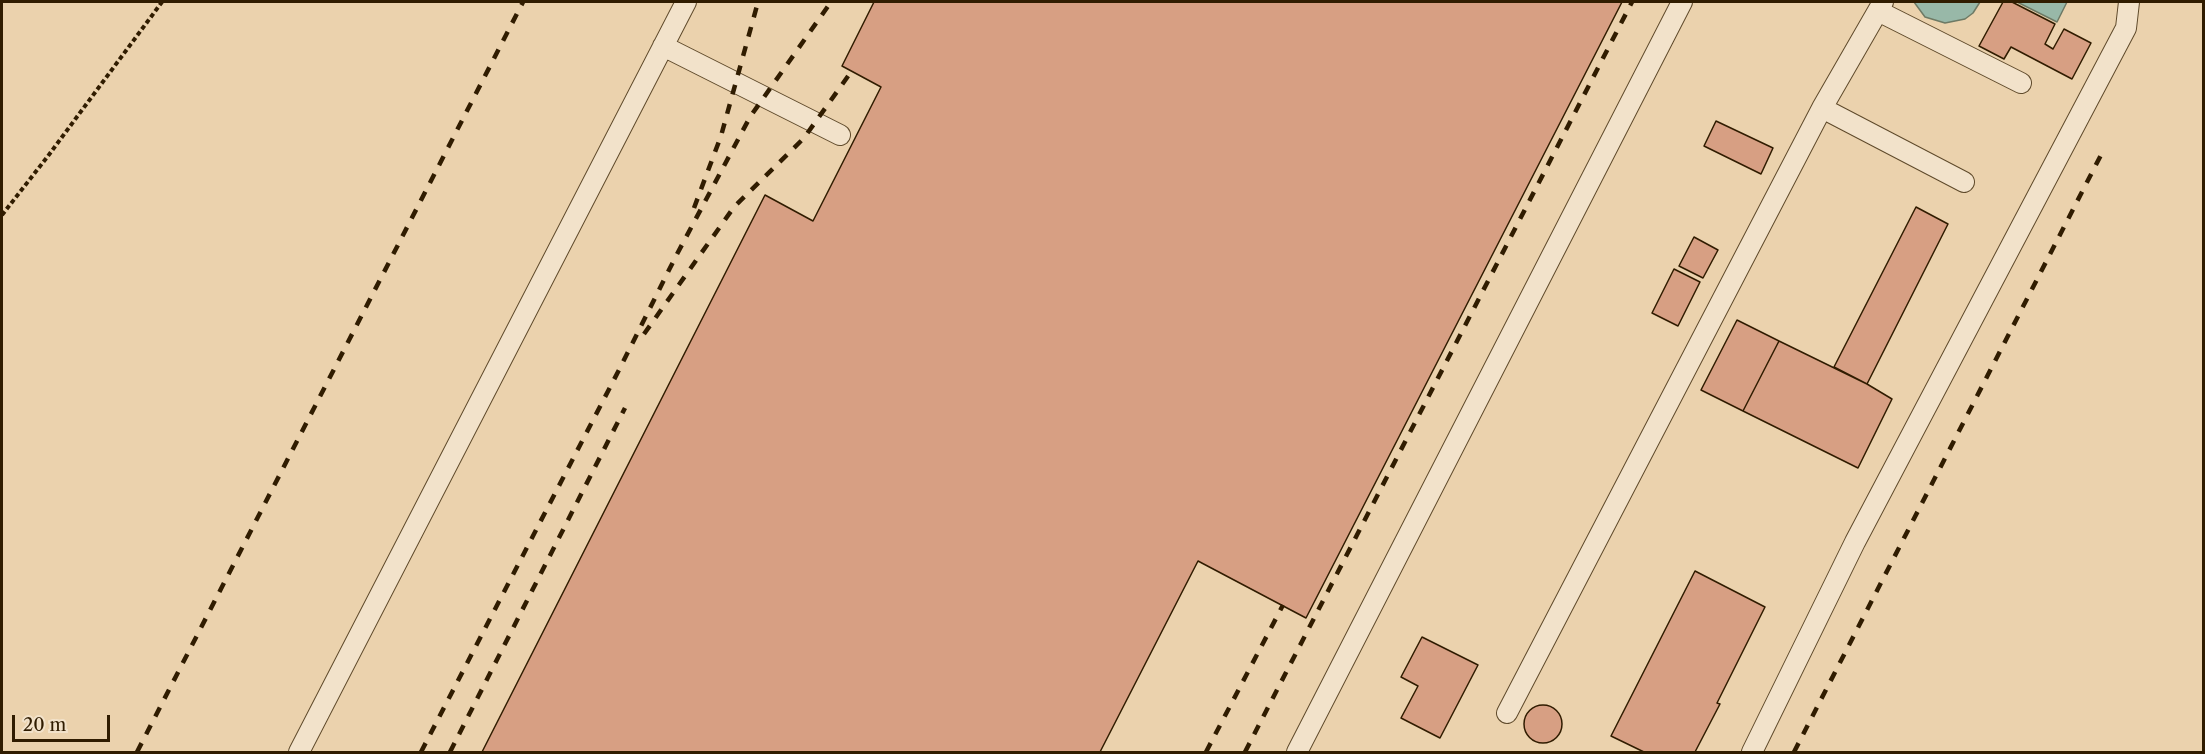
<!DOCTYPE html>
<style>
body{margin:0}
#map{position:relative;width:2205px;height:754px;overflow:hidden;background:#ebd2ad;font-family:"Libre Caslon Text",serif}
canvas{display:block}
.frame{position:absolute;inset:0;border:3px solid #301c00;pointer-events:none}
.scale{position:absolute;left:12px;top:715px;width:98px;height:27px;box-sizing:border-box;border:3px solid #301c00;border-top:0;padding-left:8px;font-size:18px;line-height:21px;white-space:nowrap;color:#301c00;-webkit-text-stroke:4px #f2e2ca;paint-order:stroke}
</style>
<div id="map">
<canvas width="2205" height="754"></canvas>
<div class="frame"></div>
<div class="scale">20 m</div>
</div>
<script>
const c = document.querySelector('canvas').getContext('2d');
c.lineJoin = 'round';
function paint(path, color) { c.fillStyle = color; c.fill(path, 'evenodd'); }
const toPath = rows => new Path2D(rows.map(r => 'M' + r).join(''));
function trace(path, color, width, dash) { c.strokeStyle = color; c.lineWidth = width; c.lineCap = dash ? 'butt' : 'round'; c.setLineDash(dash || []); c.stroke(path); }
const water = toPath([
 [1914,2,1980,2,1973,13,1965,19,1945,23,1925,17,1914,2],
 [2017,2,2067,2,2057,22,2017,2]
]);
paint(water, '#98b8a8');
trace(water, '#6e7a65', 1.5);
const building = toPath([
 [874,2,1622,2,1306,618,1198,561,1100,752,482,752,765,195,813,221,881,87,842,66,874,2],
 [2003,2,2012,2,2055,24,2045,44,2053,49,2064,29,2091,43,2072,79,2011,47,2004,59,1979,46,2003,2],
 [1716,121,1773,148,1761,174,1704,146,1716,121],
 [1916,207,1948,224,1867,384,1834,367,1916,207],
 [1694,237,1718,250,1703,278,1679,266,1694,237],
 [1674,269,1700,282,1678,326,1652,313,1674,269],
 [1737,320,1779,341,1743,411,1701,390,1737,320],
 [1779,341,1867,384,1892,399,1858,468,1743,411,1779,341],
 [1695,571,1765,607,1717,703,1720,704,1695,752,1644,752,1611,736,1695,571],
 [1422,637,1478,665,1440,738,1401,718,1418,686,1401,677,1422,637],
 '1524 724a19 19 0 1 1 38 0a19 19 0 1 1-38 0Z'
]);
paint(building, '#d79f83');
trace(building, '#301c00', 1.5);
const lane = toPath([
 [1878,11,2021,83],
 [663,46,840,135],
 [1822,108,1964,182],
 [1507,713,1822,108,1883,2],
 [299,752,686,2],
 [1297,752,1682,2],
 [1752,752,1855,542,2126,28,2129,2]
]);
trace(lane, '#5f4a2b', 22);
trace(toPath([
 [2,215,48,156,162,2]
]), '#301c00', 4, [4.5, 3]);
trace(lane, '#f2e2ca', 20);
trace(toPath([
 [694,208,721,136,758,2],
 [644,334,734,207,804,138,851,72],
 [137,752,523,2],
 [421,752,620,368,676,256,750,117,831,2],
 [450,752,625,408],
 [1206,752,1283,605],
 [1245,752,1632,2],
 [1794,752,2102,153]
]), '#301c00', 4.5, [10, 10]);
</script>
